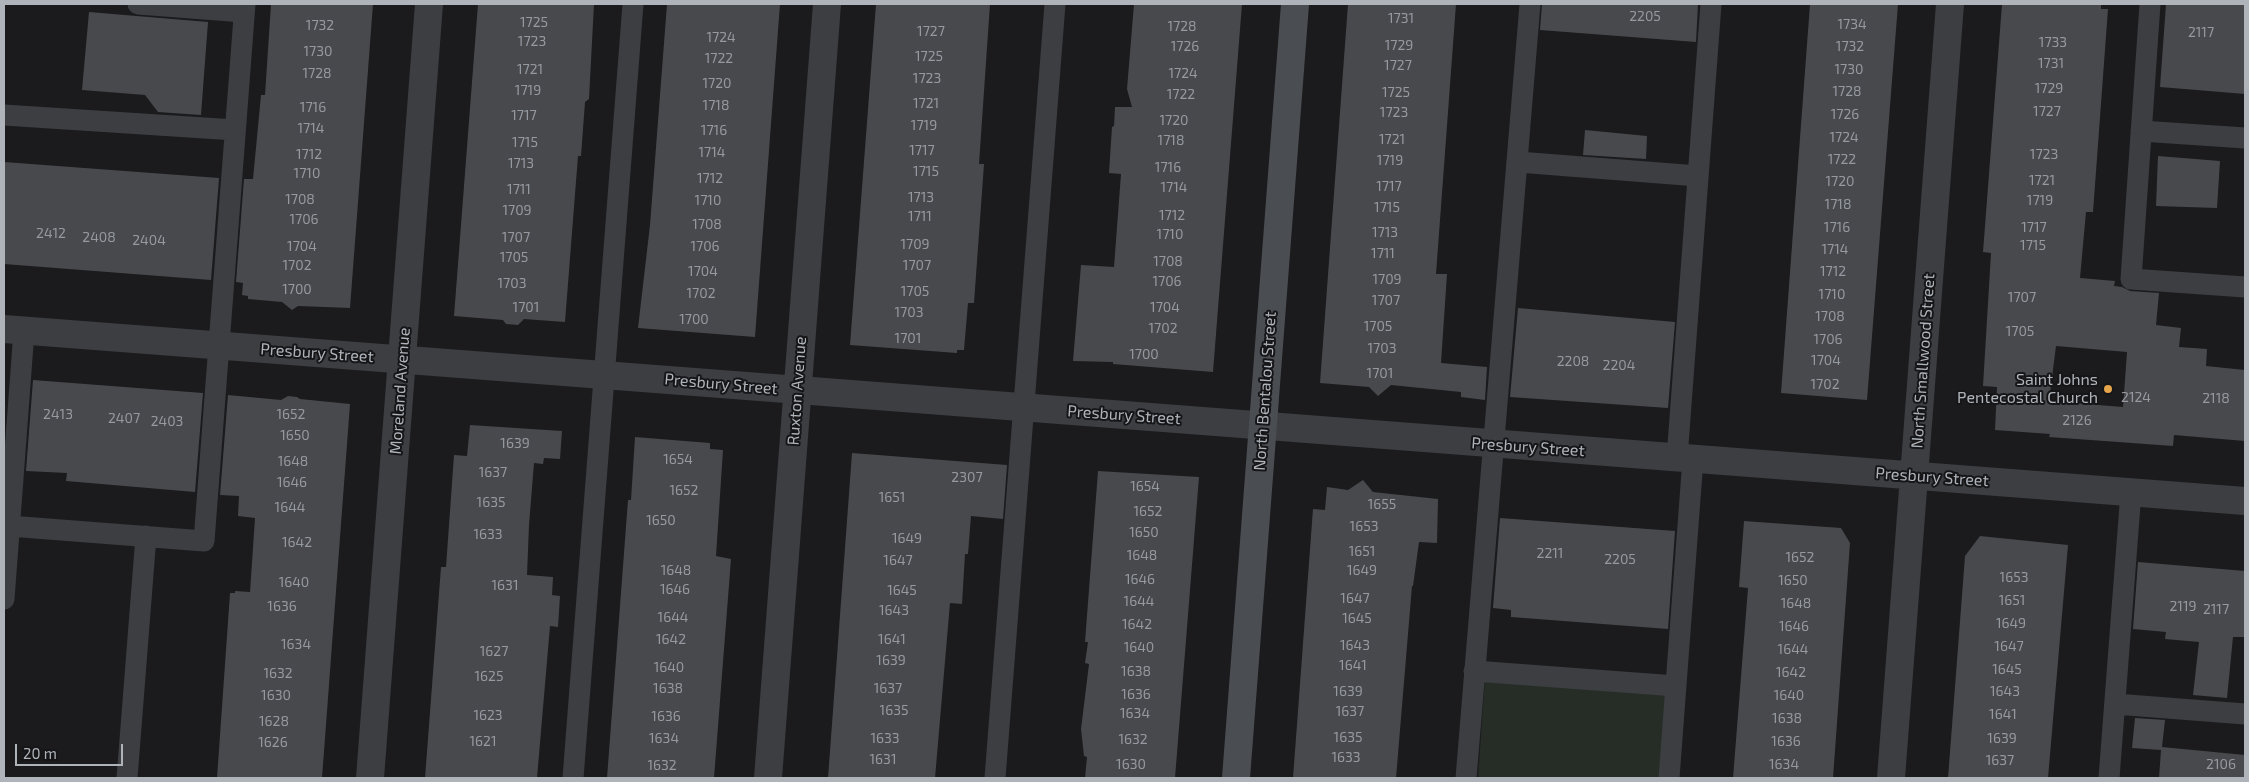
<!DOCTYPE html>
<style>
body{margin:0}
#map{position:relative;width:2249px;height:782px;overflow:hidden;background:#1b1b1d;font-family:"Exo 2",sans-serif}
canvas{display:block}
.frame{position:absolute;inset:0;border:5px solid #afb4bb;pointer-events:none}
.scale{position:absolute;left:15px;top:744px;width:108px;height:22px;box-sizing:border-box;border:2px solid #afb4bb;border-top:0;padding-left:6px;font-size:15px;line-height:18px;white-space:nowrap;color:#afb4bb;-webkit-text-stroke:4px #161618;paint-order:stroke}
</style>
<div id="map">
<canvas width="2249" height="782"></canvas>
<div class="frame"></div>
<div class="scale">20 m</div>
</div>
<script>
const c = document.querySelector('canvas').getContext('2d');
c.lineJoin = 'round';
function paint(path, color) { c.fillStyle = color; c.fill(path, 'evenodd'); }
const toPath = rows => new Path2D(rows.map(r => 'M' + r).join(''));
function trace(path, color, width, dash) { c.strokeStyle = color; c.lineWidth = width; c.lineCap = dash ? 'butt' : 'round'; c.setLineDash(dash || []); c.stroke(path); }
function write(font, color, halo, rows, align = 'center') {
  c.font = font + ' "Exo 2",sans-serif'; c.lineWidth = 4; c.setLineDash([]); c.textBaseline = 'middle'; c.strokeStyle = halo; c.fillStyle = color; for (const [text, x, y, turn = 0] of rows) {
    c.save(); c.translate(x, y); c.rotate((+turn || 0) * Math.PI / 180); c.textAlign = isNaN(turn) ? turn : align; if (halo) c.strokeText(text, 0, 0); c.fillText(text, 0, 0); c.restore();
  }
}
paint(toPath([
 [1485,678,1669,691,1662,778,1478,778]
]), '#252d26');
paint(toPath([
 [271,4,373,4,350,308,298,306,292,310,282,302,248,299,248,296,242,295,243,283,236,282,244,179,253,179,261,95,265,95],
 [478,4,594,4,589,99,585,102,581,156,578,156,565,322,524,319,518,325,506,324,503,320,454,316],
 [667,4,780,4,755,337,638,328,650,225],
 [876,4,990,4,979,164,984,164,974,303,968,303,964,350,957,350,957,353,850,345],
 [1134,4,1242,4,1213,372,1113,364,1113,362,1073,361,1081,265,1114,267,1121,174,1109,173,1112,127,1114,126,1115,107,1132,107,1127,89],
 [1348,4,1456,4,1436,274,1447,274,1441,363,1487,367,1485,400,1461,397,1461,392,1391,385,1378,396,1369,387,1320,383],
 [1542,4,1698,4,1696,42,1540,30],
 [1810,4,1898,4,1867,400,1781,393],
 [2002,4,2101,4,2101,9,2108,9,2093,212,2086,212,2080,278,2115,281,2114,286,2122,287,2130,291,2159,293,2156,325,2181,328,2179,347,2207,349,2206,366,2245,370,2245,441,2174,435,2173,446,2049,437,2050,434,1995,430,1997,387,1983,386,1991,253,1983,252],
 [2056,346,2127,352,2123,407,2049,401],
 [2166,4,2245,4,2245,94,2160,87],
 [89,12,208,22,201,115,158,112,145,95,82,90],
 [1585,130,1647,136,1646,159,1583,155],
 [2158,156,2220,161,2217,208,2156,206],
 [4,162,219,178,211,280,4,264],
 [1518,308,1675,322,1668,408,1510,397],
 [33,380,203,393,195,492,66,481,67,473,26,471],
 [228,395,281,400,288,396,297,397,300,399,350,404,322,778,217,778,230,593,235,593,235,591,250,592,255,518,238,516,239,496,220,495],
 [470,425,562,431,560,459,544,458,543,464,534,463,529,525,527,575,553,577,552,595,560,596,558,627,550,626,537,778,425,778,441,567,446,567,454,455,467,456],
 [635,437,710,443,710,449,723,450,716,556,731,559,714,778,607,778,628,500,631,500],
 [852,453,1007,465,1003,519,971,516,968,554,965,554,962,604,950,603,935,778,828,778],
 [1098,471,1199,477,1175,778,1085,778,1087,757,1084,756,1081,729,1089,664,1085,663,1088,642,1085,642],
 [1363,480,1373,492,1438,499,1437,543,1419,542,1413,586,1412,586,1396,778,1293,778,1313,509,1325,510,1327,487,1348,490],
 [1500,518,1675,531,1668,629,1511,617,1511,610,1493,608],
 [1744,521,1841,528,1850,543,1833,778,1733,778,1748,588,1739,587],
 [1980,536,2068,545,2048,778,1948,778,1965,556],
 [2138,562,2245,571,2245,637,2233,637,2227,698,2193,695,2199,642,2165,639,2166,632,2133,629],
 [2135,718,2165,720,2162,747,2245,755,2245,778,2159,778,2161,750,2132,748]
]), '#48494d');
trace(toPath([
 [138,4,244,12],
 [2150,4,2131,279,2245,287],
 [4,115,235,130],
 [2141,131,2245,138],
 [1518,162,1698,176],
 [1677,458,1711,4],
 [9,526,204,541,245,4],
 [4,599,24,331],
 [1474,671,1676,686],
 [2115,704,2245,714],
 [127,778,146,536],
 [573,778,633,4],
 [995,778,1055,4],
 [1466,778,1530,4],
 [1669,778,1693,459],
 [2109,778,2131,492]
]), '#3c3e42', 21);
trace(toPath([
 [4,329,2245,501],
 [370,778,429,4],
 [768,778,827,4],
 [1891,778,1950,4]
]), '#3c3e42', 28);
trace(toPath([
 [1236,778,1295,4]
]), '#4a4d52', 28);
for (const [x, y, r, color] of [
 [2108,389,5,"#e5a54b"]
]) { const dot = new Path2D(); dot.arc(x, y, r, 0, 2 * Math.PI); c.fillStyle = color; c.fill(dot); trace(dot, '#161618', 2); }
write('14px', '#9599a0', null, [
 ["2205",1645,16],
 ["1731",1401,18],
 ["1725",534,22],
 ["1734",1852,24],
 ["1732",320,25],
 ["1728",1182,26],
 ["1727",931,31],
 ["2117",2201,32],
 ["1724",721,37],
 ["1723",532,41],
 ["1733",2053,42],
 ["1729",1399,45],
 ["1726",1185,46],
 ["1732",1850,46],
 ["1730",318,51],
 ["1725",929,56],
 ["1722",719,58],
 ["1731",2051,63],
 ["1727",1398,65],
 ["1721",530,69],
 ["1730",1849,69],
 ["1728",317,73],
 ["1724",1183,73],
 ["1723",927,78],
 ["1720",717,83],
 ["1729",2049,88],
 ["1719",528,90],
 ["1728",1847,91],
 ["1725",1396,92],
 ["1722",1181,94],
 ["1721",926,103],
 ["1718",716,105],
 ["1716",313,107],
 ["1727",2047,111],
 ["1723",1394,112],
 ["1726",1845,114],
 ["1717",524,115],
 ["1720",1174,120],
 ["1719",924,125],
 ["1714",311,128],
 ["1716",714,130],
 ["1724",1844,137],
 ["1721",1392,139],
 ["1718",1171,140],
 ["1715",525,142],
 ["1717",922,150],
 ["1714",712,152],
 ["1712",309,154],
 ["1723",2044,154],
 ["1722",1842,159],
 ["1719",1390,160],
 ["1713",521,163],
 ["1716",1168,167],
 ["1715",926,171],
 ["1710",307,173],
 ["1712",710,178],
 ["1721",2042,180],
 ["1720",1840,181],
 ["1717",1389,186],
 ["1714",1174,187],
 ["1711",519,189],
 ["1713",921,197],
 ["1708",300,199],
 ["1710",708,200],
 ["1719",2040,200],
 ["1718",1838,204],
 ["1715",1387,207],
 ["1709",517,210],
 ["1712",1172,215],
 ["1711",920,216],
 ["1706",304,219],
 ["1708",707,224],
 ["1716",1837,227],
 ["1717",2034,227],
 ["1713",1385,232],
 ["2412",51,233],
 ["1710",1170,234],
 ["2408",99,237],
 ["1707",516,237],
 ["2404",149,240],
 ["1709",915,244],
 ["1715",2033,245],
 ["1704",302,246],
 ["1706",705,246],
 ["1714",1835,249],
 ["1711",1383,253],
 ["1705",514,257],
 ["1708",1168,261],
 ["1702",297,265],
 ["1707",917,265],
 ["1704",703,271],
 ["1712",1833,271],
 ["1709",1387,279],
 ["1706",1167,281],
 ["1703",512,283],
 ["1700",297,289],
 ["1705",915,291],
 ["1702",701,293],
 ["1710",1832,294],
 ["1707",2022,297],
 ["1707",1386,300],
 ["1701",526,307],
 ["1704",1165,307],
 ["1703",909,312],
 ["1708",1830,316],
 ["1700",694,319],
 ["1705",1378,326],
 ["1702",1163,328],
 ["1705",2020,331],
 ["1701",908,338],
 ["1706",1828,339],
 ["1703",1382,348],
 ["1700",1144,354],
 ["1704",1826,360],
 ["2208",1573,361],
 ["2204",1619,365],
 ["1701",1380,373],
 ["1702",1825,384],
 ["2124",2136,397],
 ["2118",2216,398],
 ["2413",58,414],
 ["1652",291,414],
 ["2407",124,418],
 ["2126",2077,420],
 ["2403",167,421],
 ["1650",295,435],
 ["1639",515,443],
 ["1654",678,459],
 ["1648",293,461],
 ["1637",493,472],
 ["2307",967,477],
 ["1646",292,482],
 ["1654",1145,486],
 ["1652",684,490],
 ["1651",892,497],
 ["1635",491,502],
 ["1655",1382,504],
 ["1644",290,507],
 ["1652",1148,511],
 ["1650",661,520],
 ["1653",1364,526],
 ["1650",1144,532],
 ["1633",488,534],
 ["1649",907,538],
 ["1642",297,542],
 ["1651",1362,551],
 ["2211",1550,553],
 ["1648",1142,555],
 ["1652",1800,557],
 ["2205",1620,559],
 ["1647",898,560],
 ["1648",676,570],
 ["1649",1362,570],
 ["1653",2014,577],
 ["1646",1140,579],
 ["1650",1793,580],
 ["1640",294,582],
 ["1631",505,585],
 ["1646",675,589],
 ["1645",902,590],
 ["1647",1355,598],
 ["1651",2012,600],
 ["1644",1139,601],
 ["1648",1796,603],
 ["1636",282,606],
 ["2119",2183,606],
 ["2117",2216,609],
 ["1643",894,610],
 ["1644",673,617],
 ["1645",1357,618],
 ["1649",2011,623],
 ["1642",1137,624],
 ["1646",1794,626],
 ["1642",671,639],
 ["1641",892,639],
 ["1634",296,644],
 ["1643",1355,645],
 ["1647",2009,646],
 ["1640",1139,647],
 ["1644",1793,649],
 ["1627",494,651],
 ["1639",891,660],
 ["1641",1353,665],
 ["1640",669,667],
 ["1645",2007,669],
 ["1638",1136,671],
 ["1642",1791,672],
 ["1632",278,673],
 ["1625",489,676],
 ["1638",668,688],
 ["1637",888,688],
 ["1639",1348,691],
 ["1643",2005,691],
 ["1636",1136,694],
 ["1630",276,695],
 ["1640",1789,695],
 ["1635",894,710],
 ["1637",1350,711],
 ["1634",1135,713],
 ["1641",2003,714],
 ["1623",488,715],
 ["1636",666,716],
 ["1638",1787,718],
 ["1628",274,721],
 ["1635",1348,737],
 ["1634",664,738],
 ["1633",885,738],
 ["1639",2002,738],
 ["1632",1133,739],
 ["1621",483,741],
 ["1636",1786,741],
 ["1626",273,742],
 ["1633",1346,757],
 ["1631",883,759],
 ["1637",2000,760],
 ["1630",1131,764],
 ["1634",1784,764],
 ["2106",2221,764],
 ["1632",662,765]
]);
write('16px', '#afb4bb', '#161618', [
 ["Presbury Street",317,353,4],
 ["North Smallwood Street",1923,361,-86],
 ["Presbury Street",721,384,5],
 ["Moreland Avenue",400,391,-86],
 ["Ruxton Avenue",797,391,-86],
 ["North Bentalou Street",1265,391,-86],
 ["Presbury Street",1124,415,4],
 ["Presbury Street",1528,447,4],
 ["Presbury Street",1932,477,4]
]);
write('16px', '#afb4bb', '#161618', [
 ["Saint Johns",2098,380],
 ["Pentecostal Church",2098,398]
], 'right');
</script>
